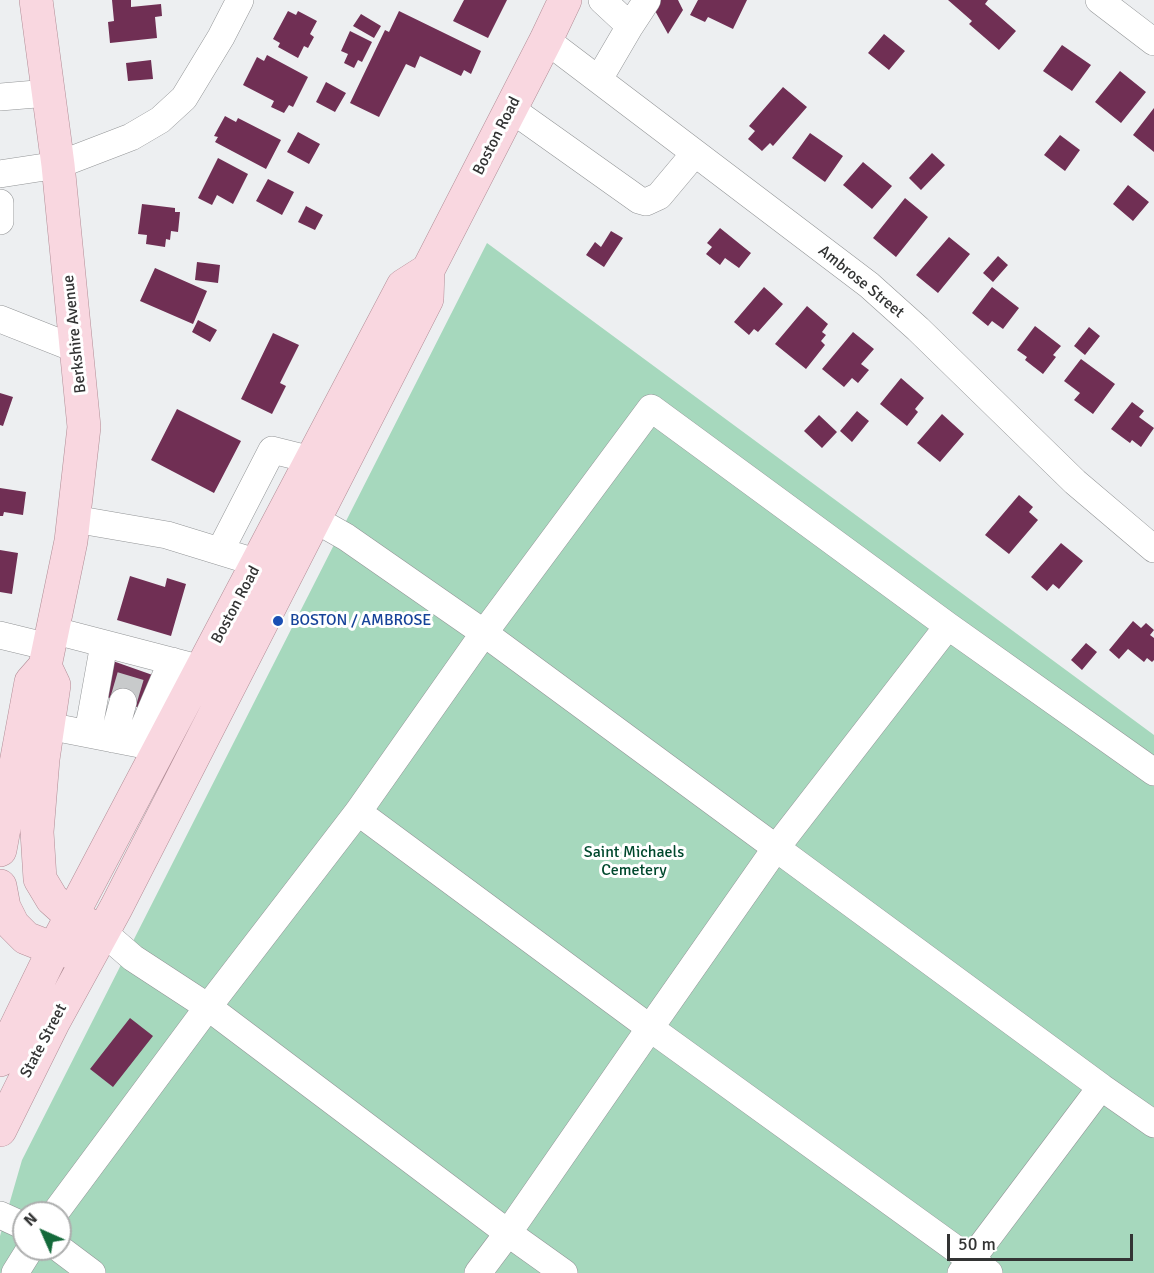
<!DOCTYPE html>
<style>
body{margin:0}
#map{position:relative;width:1154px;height:1273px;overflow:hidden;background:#edeff1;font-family:Signika,sans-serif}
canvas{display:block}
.north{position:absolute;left:12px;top:1201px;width:60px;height:60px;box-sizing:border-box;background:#fff;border:2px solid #adaeae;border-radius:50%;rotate:315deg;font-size:16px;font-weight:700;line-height:24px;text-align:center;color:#333434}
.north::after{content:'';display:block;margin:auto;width:21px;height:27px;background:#146a3b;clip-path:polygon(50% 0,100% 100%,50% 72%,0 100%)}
.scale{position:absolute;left:947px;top:1234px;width:186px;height:27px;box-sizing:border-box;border:3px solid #333434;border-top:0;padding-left:8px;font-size:18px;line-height:21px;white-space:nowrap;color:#333434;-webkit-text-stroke:4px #fff;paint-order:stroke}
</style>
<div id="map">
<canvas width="1154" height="1273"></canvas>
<div class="north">N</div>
<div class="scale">50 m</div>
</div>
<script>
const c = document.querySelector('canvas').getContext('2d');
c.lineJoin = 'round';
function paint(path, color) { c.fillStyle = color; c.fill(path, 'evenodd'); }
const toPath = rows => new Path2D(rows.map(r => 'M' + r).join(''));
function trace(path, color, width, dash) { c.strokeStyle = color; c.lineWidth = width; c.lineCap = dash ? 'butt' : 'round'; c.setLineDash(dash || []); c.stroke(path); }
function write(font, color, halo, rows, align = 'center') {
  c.font = font + ' Signika,sans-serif'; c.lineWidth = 6; c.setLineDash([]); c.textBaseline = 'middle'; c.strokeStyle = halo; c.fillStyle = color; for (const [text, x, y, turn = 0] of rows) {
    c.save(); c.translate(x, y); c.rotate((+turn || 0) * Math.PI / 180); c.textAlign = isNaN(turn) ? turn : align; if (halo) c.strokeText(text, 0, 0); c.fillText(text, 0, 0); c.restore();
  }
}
paint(toPath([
 [487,243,1154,735,1154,1273,0,1273,0,1236,22,1160],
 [24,1213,60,1213,60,1249,24,1249]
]), '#a6d8bd');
paint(toPath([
 [112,0,131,0,131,7,161,4,162,16,155,17,157,38,110,43,108,22,114,21],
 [464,0,507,0,488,38,453,21],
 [649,0,678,0,683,10,668,34],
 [698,0,747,0,733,29,708,17,705,22,690,15],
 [948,0,988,0,985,4,1016,31,999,50,969,24,972,21],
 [288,11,296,15,298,11,317,21,310,34,314,37,308,48,304,46,298,58,278,47,280,43,273,39],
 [399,11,481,51,471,74,464,70,461,76,420,56,415,68,406,64,379,117,350,103,385,30,389,32],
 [361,14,381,26,374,38,353,26],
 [350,31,372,42,362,62,358,60,354,68,344,63,348,54,341,51],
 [884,34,905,51,889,70,868,53],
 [1062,45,1091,65,1072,91,1043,71],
 [267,55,308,77,293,107,289,105,284,113,271,107,274,101,243,85,257,57,264,61],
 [151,60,153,79,128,81,126,63],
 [1120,71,1146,92,1121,123,1095,102],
 [326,82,346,93,335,112,316,102],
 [783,87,807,107,773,146,770,143,762,151,748,139,755,131,749,126],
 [1154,108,1154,152,1133,135],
 [225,116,236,122,238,118,281,140,266,169,215,142,218,137,214,136],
 [298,132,320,144,309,164,287,152],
 [810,133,843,156,825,182,792,158],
 [1060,135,1080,150,1065,171,1044,155],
 [932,153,945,165,921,190,909,178],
 [218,158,248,174,233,204,217,195,212,205,198,198],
 [863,162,892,186,872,209,843,185],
 [268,179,294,192,282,215,256,201],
 [1128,185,1149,202,1133,221,1113,204],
 [905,198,928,217,896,257,873,238],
 [142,204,175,208,175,212,180,212,178,232,171,231,170,240,166,239,165,247,146,244,147,235,138,234],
 [306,206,323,215,315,230,298,222],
 [720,228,751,253,739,268,725,258,720,265,706,254,712,247,707,243],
 [611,231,623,238,604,267,586,255,595,242,601,247],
 [949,237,970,254,938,293,916,275],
 [998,256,1008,265,993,282,983,273],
 [197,262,220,265,218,283,195,280],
 [155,268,207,291,193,324,140,301],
 [764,287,783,304,758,332,754,329,749,335,734,322],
 [992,287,1019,308,1003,329,992,321,988,326,972,313],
 [807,306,828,324,822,332,826,335,821,341,825,345,806,369,775,344],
 [198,320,217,330,210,342,192,332],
 [1035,326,1061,346,1053,355,1056,357,1043,374,1025,360,1027,357,1017,350],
 [1089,327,1100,336,1085,355,1074,346],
 [853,332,874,349,861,364,869,370,858,383,852,378,844,387,822,369],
 [273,333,299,345,280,383,286,386,272,414,241,399],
 [1081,359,1115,384,1093,414,1074,400,1080,393,1064,381],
 [901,378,924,398,915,409,918,412,907,426,880,404],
 [0,393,13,397,3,426,0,425],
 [1132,402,1144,411,1139,417,1154,428,1141,447,1132,440,1130,443,1111,429],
 [177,409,241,441,214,493,151,460],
 [857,411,869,421,852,442,840,431],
 [942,414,964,434,940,462,917,443],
 [819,415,837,432,822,448,804,431],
 [0,488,26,492,23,515,4,512,3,516,0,516],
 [1019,495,1033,507,1029,512,1038,520,1009,554,985,535],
 [1061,543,1083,561,1059,589,1053,584,1047,591,1031,577],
 [0,550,18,553,12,594,0,592],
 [130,576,165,587,167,578,186,584,171,636,117,620],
 [1133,621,1141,628,1146,623,1154,630,1150,635,1154,638,1154,660,1152,662,1147,658,1144,662,1128,649,1119,659,1109,650],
 [1086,643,1097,652,1082,670,1071,660],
 [110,660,161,678,149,711,98,694],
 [130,1018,153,1036,113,1087,90,1069]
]), '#702f54');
trace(toPath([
 [123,702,133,668]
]), '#c8cacb', 27, [27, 14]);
const minor = toPath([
 [1099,0,1154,42],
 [630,26,647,0],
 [546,40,869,285,918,329,1075,482,1154,549],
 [599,79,630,26,602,0],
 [0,97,48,93],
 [511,109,639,200,646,202,659,196,695,153],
 [0,174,58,165,131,137,160,120,184,98,221,37,240,0],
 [0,203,0,221],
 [0,319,76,349],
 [74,519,167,535,258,563],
 [220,551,272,450,312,460],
 [948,626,776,848,484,633,651,408,948,626,1154,772],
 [52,630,202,669],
 [0,635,49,647],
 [48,726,160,748],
 [88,733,104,644],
 [113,739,123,702],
 [137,743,172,661],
 [358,812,650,1028,776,848,1101,1087],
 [103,932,133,958,208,1007,508,1233,478,1273],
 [55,1213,208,1007,358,812,484,633,346,537,316,520],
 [0,1215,24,1226],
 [60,1249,92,1273],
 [15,1273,30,1249],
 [564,1273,508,1233,650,1028,989,1273],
 [961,1273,1101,1087,1154,1124]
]);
const major = toPath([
 [45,666,54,685,43,759,37,832,40,879,52,899,71,916,91,926],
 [0,850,31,682,45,666,71,541,84,427,58,165,36,0],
 [0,886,4,907,13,925,26,938,54,949,74,952],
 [0,1060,54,949,403,286,428,270],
 [0,1130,54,1021,116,908,427,299,428,270,546,40,565,0]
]);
trace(minor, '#939597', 28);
trace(major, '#b18d96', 34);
trace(minor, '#fff', 27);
trace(major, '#f9d7e0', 33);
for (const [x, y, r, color] of [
 [278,621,6,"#1a4fb4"]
]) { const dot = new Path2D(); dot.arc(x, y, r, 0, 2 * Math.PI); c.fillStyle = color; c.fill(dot); trace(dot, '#fff', 2); }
write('16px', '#333434', '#fff', [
 ["Boston Road",497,136,-63],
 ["Ambrose Street",861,282,39],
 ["Berkshire Avenue",75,334,-96],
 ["Boston Road",236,605,-62],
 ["State Street",44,1041,-62]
]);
write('16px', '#164399', '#fff', [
 ["BOSTON / AMBROSE",290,621]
], 'left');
write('16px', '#01492e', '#fff', [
 ["Saint Michaels",634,853],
 ["Cemetery",634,871]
]);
</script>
